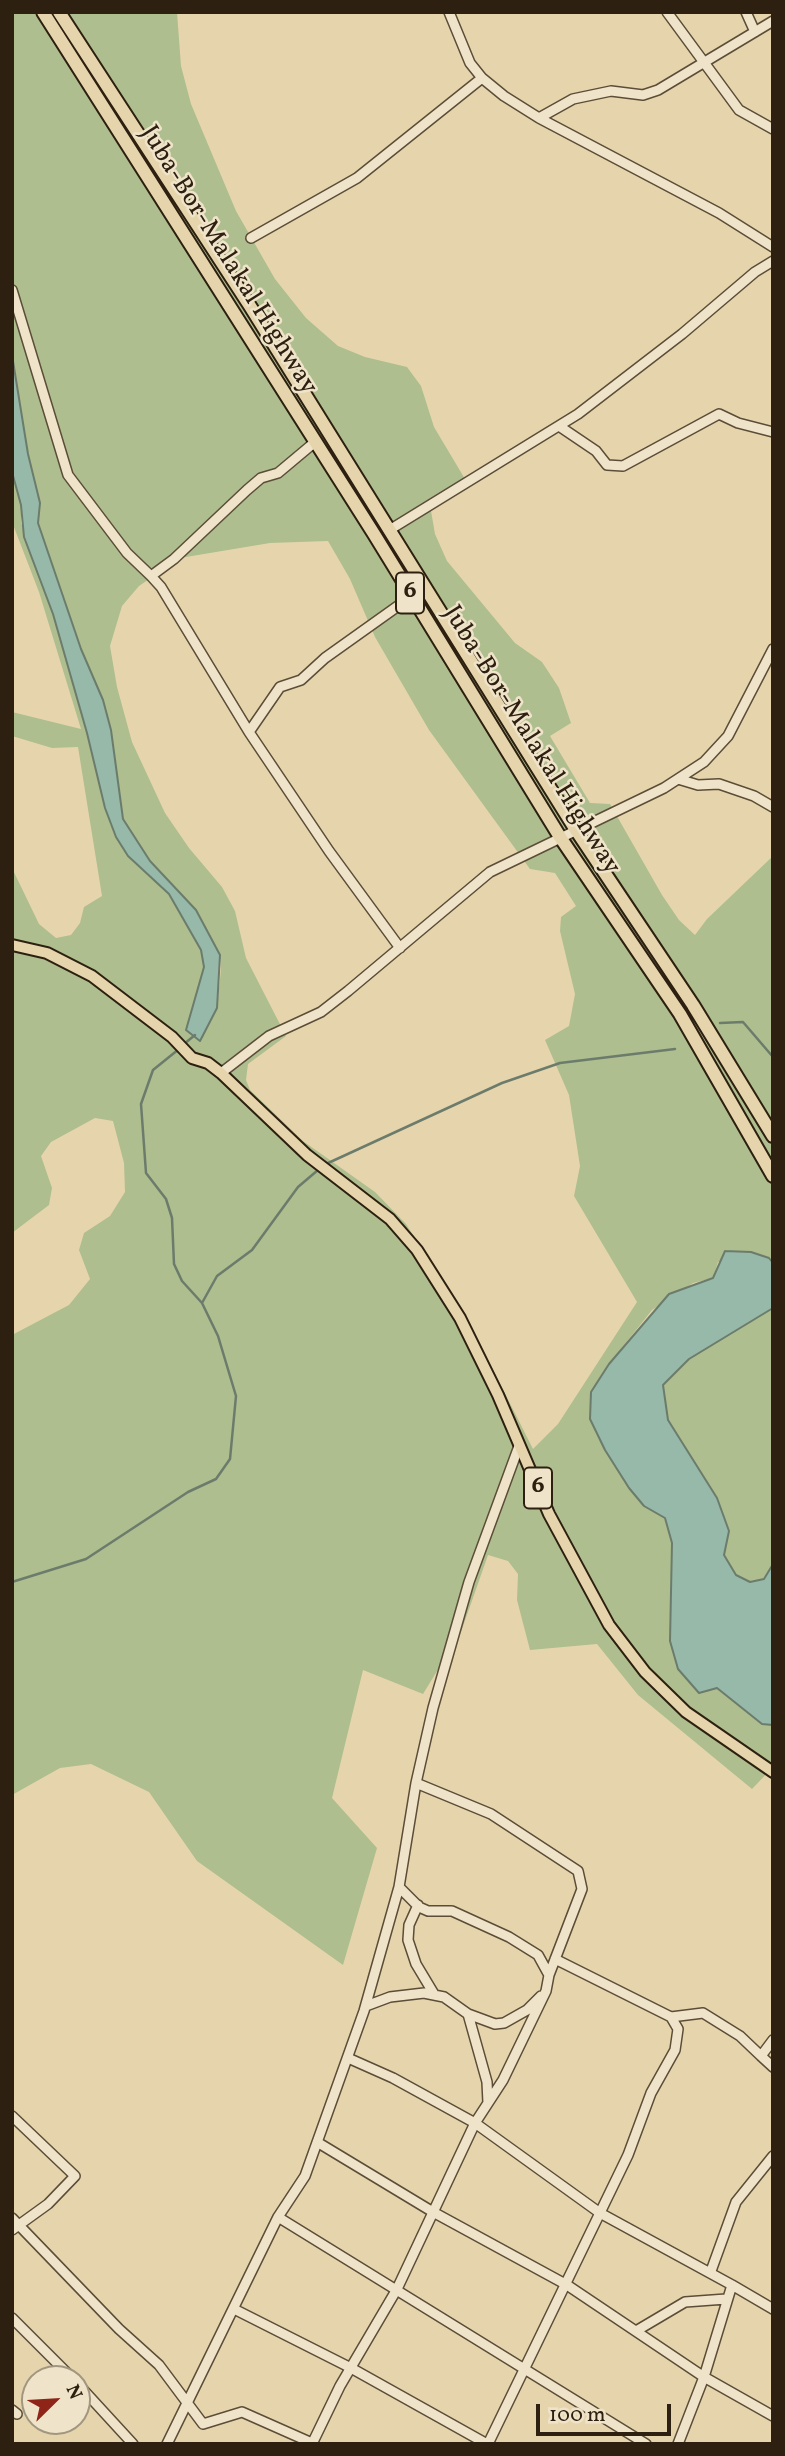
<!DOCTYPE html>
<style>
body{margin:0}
#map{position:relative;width:785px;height:2456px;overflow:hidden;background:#e6d5ac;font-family:Vollkorn,serif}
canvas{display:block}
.frame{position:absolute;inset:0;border:14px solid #2d2010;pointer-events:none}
.north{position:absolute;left:21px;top:2365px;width:70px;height:70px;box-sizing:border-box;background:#efe4c9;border:2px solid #a1967f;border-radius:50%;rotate:66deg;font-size:19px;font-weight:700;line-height:28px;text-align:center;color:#2d2010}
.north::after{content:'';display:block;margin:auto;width:24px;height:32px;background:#8f2418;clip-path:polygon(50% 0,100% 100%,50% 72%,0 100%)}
.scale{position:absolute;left:536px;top:2404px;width:135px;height:32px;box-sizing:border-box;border:4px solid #2d2010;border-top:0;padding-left:9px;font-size:21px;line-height:24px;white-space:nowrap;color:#2d2010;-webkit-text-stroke:5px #efe4c9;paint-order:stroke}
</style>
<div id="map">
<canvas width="785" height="2456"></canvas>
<div class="frame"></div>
<div class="north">N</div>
<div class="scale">100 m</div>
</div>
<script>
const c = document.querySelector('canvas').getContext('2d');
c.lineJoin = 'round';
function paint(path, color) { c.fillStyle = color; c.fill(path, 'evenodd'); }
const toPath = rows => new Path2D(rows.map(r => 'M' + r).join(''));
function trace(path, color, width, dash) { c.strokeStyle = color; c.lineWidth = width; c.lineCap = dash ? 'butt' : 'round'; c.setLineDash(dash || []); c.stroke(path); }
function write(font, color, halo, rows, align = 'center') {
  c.font = font + ' Vollkorn,serif'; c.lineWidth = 5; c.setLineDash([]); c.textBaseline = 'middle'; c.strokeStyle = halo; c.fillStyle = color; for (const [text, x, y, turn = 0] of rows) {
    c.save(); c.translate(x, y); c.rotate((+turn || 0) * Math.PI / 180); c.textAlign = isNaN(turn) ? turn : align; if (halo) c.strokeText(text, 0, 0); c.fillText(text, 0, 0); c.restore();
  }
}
paint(toPath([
 [12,12,177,12,181,66,191,104,236,211,275,279,306,318,338,346,365,357,407,367,421,386,434,427,465,479,430,505,435,534,447,561,515,643,542,662,559,688,571,723,550,736,590,803,610,804,662,895,679,920,695,935,707,919,773,856,773,1263,769,1258,718,1262,713,1278,693,1283,652,1310,609,1364,591,1392,605,1450,644,1506,665,1518,672,1543,670,1641,717,1688,762,1724,773,1725,773,1767,752,1789,638,1695,597,1644,530,1650,517,1600,518,1574,508,1561,488,1555,461,1632,423,1694,363,1670,332,1798,377,1848,343,1965,197,1861,149,1792,91,1764,60,1768,12,1795,12,1335,69,1305,90,1279,79,1250,84,1233,110,1216,125,1192,124,1163,113,1121,95,1118,51,1142,41,1156,52,1188,49,1205,12,1233,12,868,39,924,56,938,71,935,80,923,84,907,102,896,78,747,52,748,12,736,12,712,81,729,39,592,12,522,12,472,21,505,21,523,53,614,87,733,105,808,128,856,169,894,201,950,204,967,192,1009,217,1008,221,969,220,955,196,910,150,861,123,819,111,731,103,700,81,649,38,523,40,503,28,454,12,355],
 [328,541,350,579,375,637,429,730,530,869,555,873,576,906,561,917,560,931,575,994,569,1026,545,1040,569,1095,580,1166,574,1196,637,1302,558,1424,533,1449,470,1324,406,1224,375,1192,303,1141,250,1090,246,1080,248,1064,286,1036,246,958,235,911,222,887,189,848,165,813,132,742,117,687,110,646,122,606,139,586,180,558,270,543],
 [768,1308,773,1308,773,1564,765,1579,750,1582,736,1575,724,1555,729,1531,717,1498,668,1420,663,1385,689,1359]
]), '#aebe8e');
const water = toPath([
 [12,355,28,454,40,503,38,523,81,649,103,700,111,730,123,819,150,861,196,910,220,955,217,1008,200,1041,186,1030,204,967,201,950,169,894,128,856,116,837,105,808,87,733,53,614,24,537,21,505,12,472,12,355],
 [725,1251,751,1252,769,1258,773,1263,773,1308,689,1359,663,1385,668,1420,717,1498,729,1531,724,1555,736,1575,750,1582,764,1579,773,1564,773,1725,762,1724,717,1688,699,1693,678,1669,670,1641,672,1543,665,1518,644,1506,629,1488,605,1450,590,1419,591,1392,609,1364,669,1294,713,1278,725,1251]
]);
paint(water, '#96b9a9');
trace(water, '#6c7c6c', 2);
trace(toPath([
 [720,1023,743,1022,773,1057],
 [184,1044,195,1035],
 [326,1164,502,1083,560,1063,675,1049],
 [202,1303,217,1276,252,1250,298,1187,318,1170],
 [12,1582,86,1559,188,1492,216,1479,230,1459,236,1396,218,1336,202,1303,182,1281,174,1264,172,1218,166,1199,146,1173,141,1104,153,1070,179,1049]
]), '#6c7c6c', 2.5);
const minor = toPath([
 [449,12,470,63,482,78,504,96,539,118,719,213,773,247],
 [667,12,739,110,773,129],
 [746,12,755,32],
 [539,118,573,99,611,91,643,95,658,90,773,21],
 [251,238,357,178,482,78],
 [12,290,68,475,127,553,151,576],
 [559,426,596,451,607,465,623,466,719,414,738,423,773,432],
 [391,529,578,414,682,334,755,272,773,261],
 [249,732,161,587,151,576,174,559,247,490,261,478,278,473,315,442],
 [678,779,698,785,719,784,754,796,773,807],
 [400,948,329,851,249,732,280,687,301,680,325,658,412,596],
 [221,1073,269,1036,321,1012,348,991,490,872,664,788,704,762,728,736,773,649],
 [416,1783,491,1814,578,1871,582,1889,549,1975],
 [418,1905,409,1925,408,1940,416,1964,434,1994],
 [366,2006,390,1997,424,1993,444,1997,468,2014,495,2024,504,2023,527,2010,541,1996],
 [468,2014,487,2082,488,2103],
 [671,2017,703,2013,740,2036,761,2056],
 [773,2040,761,2056,773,2067],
 [348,2058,393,2078,475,2123,600,2213,732,2285],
 [12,2116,75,2176,48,2204,12,2230],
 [317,2142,433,2212,567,2285,704,2377,773,2416],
 [278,2217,646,2444],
 [12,2218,119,2329,159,2365,203,2424,242,2412,312,2443],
 [711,2271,736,2202,773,2156],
 [234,2309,351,2368,487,2444],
 [12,2318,73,2379],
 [636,2331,685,2302,726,2299],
 [77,2383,133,2444],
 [12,2410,17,2414],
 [167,2444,278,2217,305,2176,364,2011,399,1887,416,1783,433,1708,469,1582,519,1446],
 [312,2444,340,2386,397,2289,475,2123,503,2080,546,1991,549,1975,538,1955,509,1937,452,1911,428,1911,419,1907,399,1887],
 [488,2444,628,2155,651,2093,675,2050,678,2029,671,2017,555,1959],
 [678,2444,704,2377,732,2285,773,2309]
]);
const major = toPath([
 [12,945,47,953,92,976,172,1037,192,1058,208,1063,221,1073,307,1155,390,1219,417,1250,460,1318,498,1395,549,1514,609,1625,645,1672,686,1712,773,1772]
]);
const highway = toPath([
 [43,12,374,534,560,837,680,1014,773,1176],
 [59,12,250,306,576,830,693,1005,773,1136]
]);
trace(minor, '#5b4d37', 12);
trace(major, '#2d2010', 14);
trace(highway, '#2d2010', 16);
trace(minor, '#efe4c9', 9);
trace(major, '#e6d5ac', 10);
trace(highway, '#e6d5ac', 12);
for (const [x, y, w] of [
 [410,593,28],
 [538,1488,28]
]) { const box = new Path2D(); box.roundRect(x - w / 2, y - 20.5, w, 41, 5); c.fillStyle = '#efe4c9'; c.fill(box); trace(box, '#2d2010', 2); }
write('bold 24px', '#2d2010', null, [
 ["6",410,593],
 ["6",538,1488]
]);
write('26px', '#2d2010', '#efe4c9', [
 ["Juba-Bor-Malakal Highway",227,261,58],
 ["Juba-Bor-Malakal Highway",530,741,58]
]);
</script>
